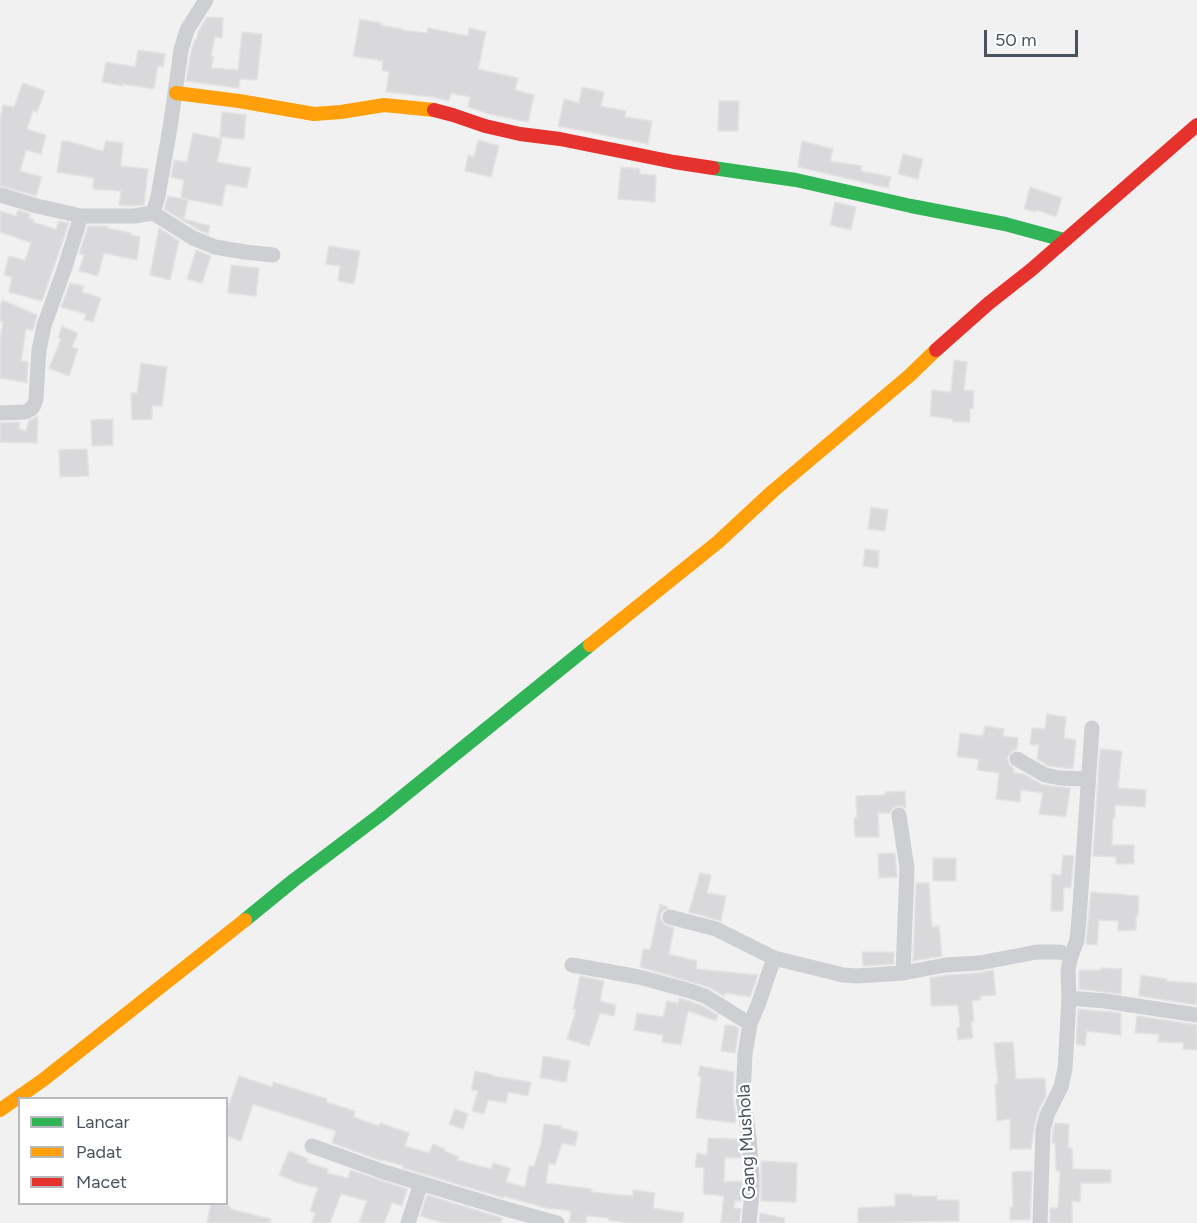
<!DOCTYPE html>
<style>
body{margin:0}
#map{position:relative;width:1197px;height:1223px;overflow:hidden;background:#f2f1f1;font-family:Figtree,sans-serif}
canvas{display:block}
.legend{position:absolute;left:18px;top:1097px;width:210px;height:108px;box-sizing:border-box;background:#fff;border:2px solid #b6babe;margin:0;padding:8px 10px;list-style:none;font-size:18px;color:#49535d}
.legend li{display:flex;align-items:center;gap:12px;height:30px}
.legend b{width:30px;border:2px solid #b6babe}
.scale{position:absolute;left:984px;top:30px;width:94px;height:27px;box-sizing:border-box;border:3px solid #49535d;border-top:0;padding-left:8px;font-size:18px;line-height:21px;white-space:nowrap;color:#49535d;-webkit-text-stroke:4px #fff;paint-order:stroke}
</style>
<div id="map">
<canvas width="1197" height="1223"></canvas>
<ul class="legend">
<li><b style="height:8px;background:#30b455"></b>Lancar</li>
<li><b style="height:8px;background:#ff9f0a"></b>Padat</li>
<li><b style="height:8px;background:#e5322d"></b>Macet</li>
</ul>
<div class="scale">50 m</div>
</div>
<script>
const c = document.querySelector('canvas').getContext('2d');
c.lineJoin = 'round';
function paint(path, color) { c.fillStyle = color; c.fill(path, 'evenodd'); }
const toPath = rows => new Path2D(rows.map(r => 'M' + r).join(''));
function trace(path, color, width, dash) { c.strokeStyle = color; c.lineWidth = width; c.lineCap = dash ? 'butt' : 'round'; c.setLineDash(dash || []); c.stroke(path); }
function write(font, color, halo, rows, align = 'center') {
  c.font = font + ' Figtree,sans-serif'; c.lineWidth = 4.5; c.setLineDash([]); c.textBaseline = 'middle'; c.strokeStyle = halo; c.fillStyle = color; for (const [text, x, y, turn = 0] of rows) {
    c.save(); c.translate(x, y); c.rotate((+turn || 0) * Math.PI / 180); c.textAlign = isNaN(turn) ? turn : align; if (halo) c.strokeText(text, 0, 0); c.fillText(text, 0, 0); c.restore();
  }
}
const building = toPath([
 [207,17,223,18,222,38,215,37,211,56,214,56,211,68,238,70,242,32,262,34,257,80,240,79,239,88,186,81,191,52,195,39,197,39,198,32,207,17],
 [360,19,381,23,381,25,402,29,401,30,427,33,428,28,468,36,469,28,486,32,478,69,518,78,515,90,534,95,528,122,489,114,468,107,470,97,451,93,449,101,433,97,386,92,389,72,382,70,383,61,353,56,360,19],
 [138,50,165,54,163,67,158,66,154,89,123,84,123,86,102,82,106,62,135,67,138,50],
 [23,83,45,91,37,112,33,110,27,129,46,135,41,154,26,150,20,171,42,177,36,196,0,186,0,120,3,105,14,107,23,83],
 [582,87,604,92,601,106,626,111,625,117,652,121,648,144,558,126,564,99,579,103,582,87],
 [719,101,739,101,738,131,718,131,719,101],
 [222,112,246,115,244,139,220,137,222,112],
 [193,133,222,139,217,162,251,168,247,188,226,184,222,206,181,198,184,180,171,177,174,160,187,162,193,133],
 [478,140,499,146,491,177,465,171,468,155,474,157,478,140],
 [62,141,67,141,103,151,106,141,123,143,121,166,148,169,144,205,133,206,119,205,121,191,93,189,94,178,57,172,62,141],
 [802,141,833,149,830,161,862,166,861,171,891,177,888,188,798,167,802,141],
 [903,154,923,159,918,179,898,174,903,154],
 [621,167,640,169,640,174,656,175,655,202,618,199,621,167],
 [1030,187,1062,198,1056,217,1037,210,1036,212,1024,209,1030,187],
 [168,196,188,200,184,219,210,226,208,234,197,229,164,209,168,196],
 [835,202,856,207,851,230,830,225,835,202],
 [18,210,30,214,29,218,34,220,33,222,56,229,59,221,69,223,42,301,9,292,12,277,4,275,9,256,25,260,31,243,0,232,0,211,16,216,18,210],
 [88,226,108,226,107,228,131,233,131,235,140,237,137,260,104,253,98,276,79,271,84,255,79,254,88,226],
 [159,228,179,241,170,280,150,275,159,228],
 [329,246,360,251,354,284,338,281,340,266,326,264,329,246],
 [196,250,211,256,202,283,187,279,196,250],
 [231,265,259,268,256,296,228,293,231,265],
 [70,283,84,286,82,292,101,298,93,322,84,320,86,314,61,307,70,283],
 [2,300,37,315,33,330,26,329,21,361,28,362,27,383,0,378,0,339,3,322,0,321,0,307,2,300],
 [62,326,78,333,72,347,78,349,69,376,49,368,61,339,58,337,62,326],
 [954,360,967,362,964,390,974,391,973,409,970,409,970,422,953,422,953,419,930,416,932,390,951,392,954,360],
 [141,363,167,367,162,406,152,406,152,419,132,420,131,393,137,393,141,363],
 [38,416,37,443,0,442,0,423,20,422,19,429,26,431,29,421,38,416],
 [113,419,113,445,92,446,91,420,113,419],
 [87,449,89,476,60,477,59,450,87,449],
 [871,507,888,510,885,531,868,529,871,507],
 [865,549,879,551,878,568,863,566,865,549],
 [1047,714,1066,717,1064,738,1076,740,1073,769,1048,766,1037,759,1039,745,1030,745,1032,728,1045,729,1047,714],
 [985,726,1004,729,1003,736,1018,738,1017,749,1012,751,1007,758,1009,764,1014,769,1013,773,1024,774,1043,785,1070,788,1066,817,1039,814,1043,793,1021,790,1020,802,996,799,999,773,977,770,979,759,957,757,960,733,983,736,985,726],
 [1100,749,1122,751,1118,788,1146,790,1145,807,1115,805,1115,818,1113,818,1112,845,1134,845,1134,864,1116,864,1116,857,1093,856,1100,749],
 [905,791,906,808,902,806,897,806,893,808,890,813,878,813,879,837,855,837,854,818,857,818,856,796,885,795,885,792,905,791],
 [895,853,897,877,879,878,878,854,895,853],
 [1063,855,1074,856,1071,888,1064,887,1063,911,1051,911,1052,874,1061,875,1063,855],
 [933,858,956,858,956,881,933,881,933,858],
 [700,873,711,875,707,893,726,896,721,921,689,912,700,873],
 [916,883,929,883,932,927,939,926,942,956,913,961,916,883],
 [1091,892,1139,896,1138,916,1136,916,1136,930,1118,931,1118,921,1099,920,1097,945,1086,944,1091,892],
 [660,904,669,908,663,911,660,915,661,920,664,924,674,928,669,954,697,961,696,969,758,975,750,997,725,993,724,996,708,987,640,967,643,949,650,950,660,904],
 [862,952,894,952,894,964,863,966,862,952],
 [1101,968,1122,969,1121,994,1079,989,1079,970,1101,970,1101,968],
 [993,970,996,995,980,996,981,1000,972,1001,974,1021,971,1022,973,1038,958,1040,957,1028,960,1027,958,1005,931,1006,930,978,947,975,980,973,993,970],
 [1141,975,1167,979,1166,981,1197,983,1197,1005,1139,996,1141,975],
 [580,976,604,981,600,1001,616,1005,614,1016,600,1013,589,1046,567,1039,576,1010,573,1009,580,976],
 [679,998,701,1005,718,1015,716,1021,688,1011,681,1045,662,1042,663,1035,634,1030,637,1013,663,1017,667,1001,678,1003,679,998],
 [1078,1009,1121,1013,1121,1035,1087,1031,1085,1046,1076,1044,1078,1009],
 [1137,1016,1197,1025,1197,1050,1183,1049,1184,1043,1158,1042,1159,1034,1135,1033,1137,1016],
 [725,1025,735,1026,739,1029,735,1053,721,1051,725,1025],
 [1013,1042,1016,1079,1045,1078,1046,1096,1038,1112,1034,1128,1031,1149,1010,1149,1010,1119,997,1121,995,1084,998,1084,994,1043,1013,1042],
 [543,1056,570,1061,566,1082,540,1078,543,1056],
 [700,1066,734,1072,733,1097,736,1117,735,1123,696,1118,701,1077,698,1076,700,1066],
 [475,1071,493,1075,492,1076,531,1082,528,1096,508,1092,506,1103,488,1100,484,1114,472,1111,478,1091,471,1090,475,1071],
 [239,1076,272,1087,273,1082,327,1099,326,1102,355,1111,354,1117,379,1126,380,1123,409,1133,405,1146,429,1153,433,1144,445,1149,445,1151,459,1157,457,1160,491,1169,493,1163,510,1168,506,1182,525,1187,529,1166,534,1166,541,1144,544,1124,561,1126,561,1128,578,1132,575,1146,562,1143,555,1165,549,1163,546,1183,592,1189,591,1192,633,1196,633,1190,655,1193,653,1208,684,1213,682,1223,628,1223,608,1220,609,1218,587,1216,586,1223,569,1223,571,1211,546,1208,504,1196,504,1198,403,1168,404,1166,383,1160,382,1161,332,1143,336,1131,253,1104,241,1141,226,1136,226,1113,239,1076],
 [455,1109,468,1114,463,1129,449,1124,455,1109],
 [1055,1123,1069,1124,1068,1148,1072,1148,1073,1169,1111,1170,1111,1183,1081,1183,1080,1202,1072,1201,1072,1223,1050,1223,1050,1208,1058,1208,1060,1171,1056,1171,1055,1143,1052,1143,1053,1131,1055,1123],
 [708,1138,738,1139,738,1142,740,1142,741,1158,725,1158,724,1182,742,1181,741,1201,735,1201,734,1208,741,1209,739,1223,721,1223,724,1196,703,1194,704,1168,695,1167,697,1153,707,1155,708,1138],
 [289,1151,308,1159,306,1162,328,1169,327,1173,348,1178,350,1170,407,1189,402,1206,392,1203,384,1223,359,1223,367,1201,341,1194,330,1223,312,1223,315,1213,310,1211,318,1188,298,1183,279,1175,289,1151],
 [761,1161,797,1163,796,1202,761,1201,761,1161],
 [1032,1171,1030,1220,1010,1220,1010,1207,1013,1207,1012,1172,1032,1171],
 [895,1194,912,1194,912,1196,937,1196,937,1200,959,1200,959,1221,858,1223,858,1208,895,1206,895,1194],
 [427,1195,502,1218,501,1223,444,1223,420,1216,427,1195],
 [211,1203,230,1206,230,1209,271,1219,270,1223,207,1223,211,1203],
 [760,1213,785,1218,784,1223,759,1223,760,1213]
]);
paint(building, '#d9d9db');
trace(building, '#e3e3e4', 1.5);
trace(toPath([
 [0,195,37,206,81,216],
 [153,213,193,238,215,247,245,252,273,255],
 [0,413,25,412,31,409,34,405,36,399,39,350,44,326,65,267,81,216,134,216,153,213,158,196,170,128,181,50,187,30,206,0],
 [1017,759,1045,775,1060,778,1088,779],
 [899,815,907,868,903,973],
 [670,917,716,929,774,958,843,975,857,976,903,973,946,965,979,963,1037,952,1060,952,1071,956],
 [572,965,639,977,687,990,705,996,750,1024],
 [1069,998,1105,1001,1197,1015],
 [312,1146,384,1172,506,1209,557,1223],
 [408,1223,421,1183],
 [749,1223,752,1193,752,1176,749,1137,743,1097,745,1054,750,1024,758,1005,774,958],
 [1040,1223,1043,1130,1047,1115,1061,1087,1065,1069,1069,998,1068,970,1071,956,1077,940,1079,919,1092,728]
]), '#cdcfd2', 15);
trace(toPath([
 [713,168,796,180,911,206,1005,224,1064,240],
 [245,920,294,880,380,815,590,645]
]), '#30b455', 14);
trace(toPath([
 [176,93,239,101,314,114,341,112,384,105,434,110],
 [590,645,718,542,773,491,909,376,936,350],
 [0,1110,43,1080,245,920]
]), '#ff9f0a', 14);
trace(toPath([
 [434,110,453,115,485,126,520,134,560,139,674,162,713,168],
 [936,350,989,303,1031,270,1197,125]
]), '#e5322d', 14);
write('18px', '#49535d', '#fff', [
 ["Gang Mushola",747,1142,-93]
]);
</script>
